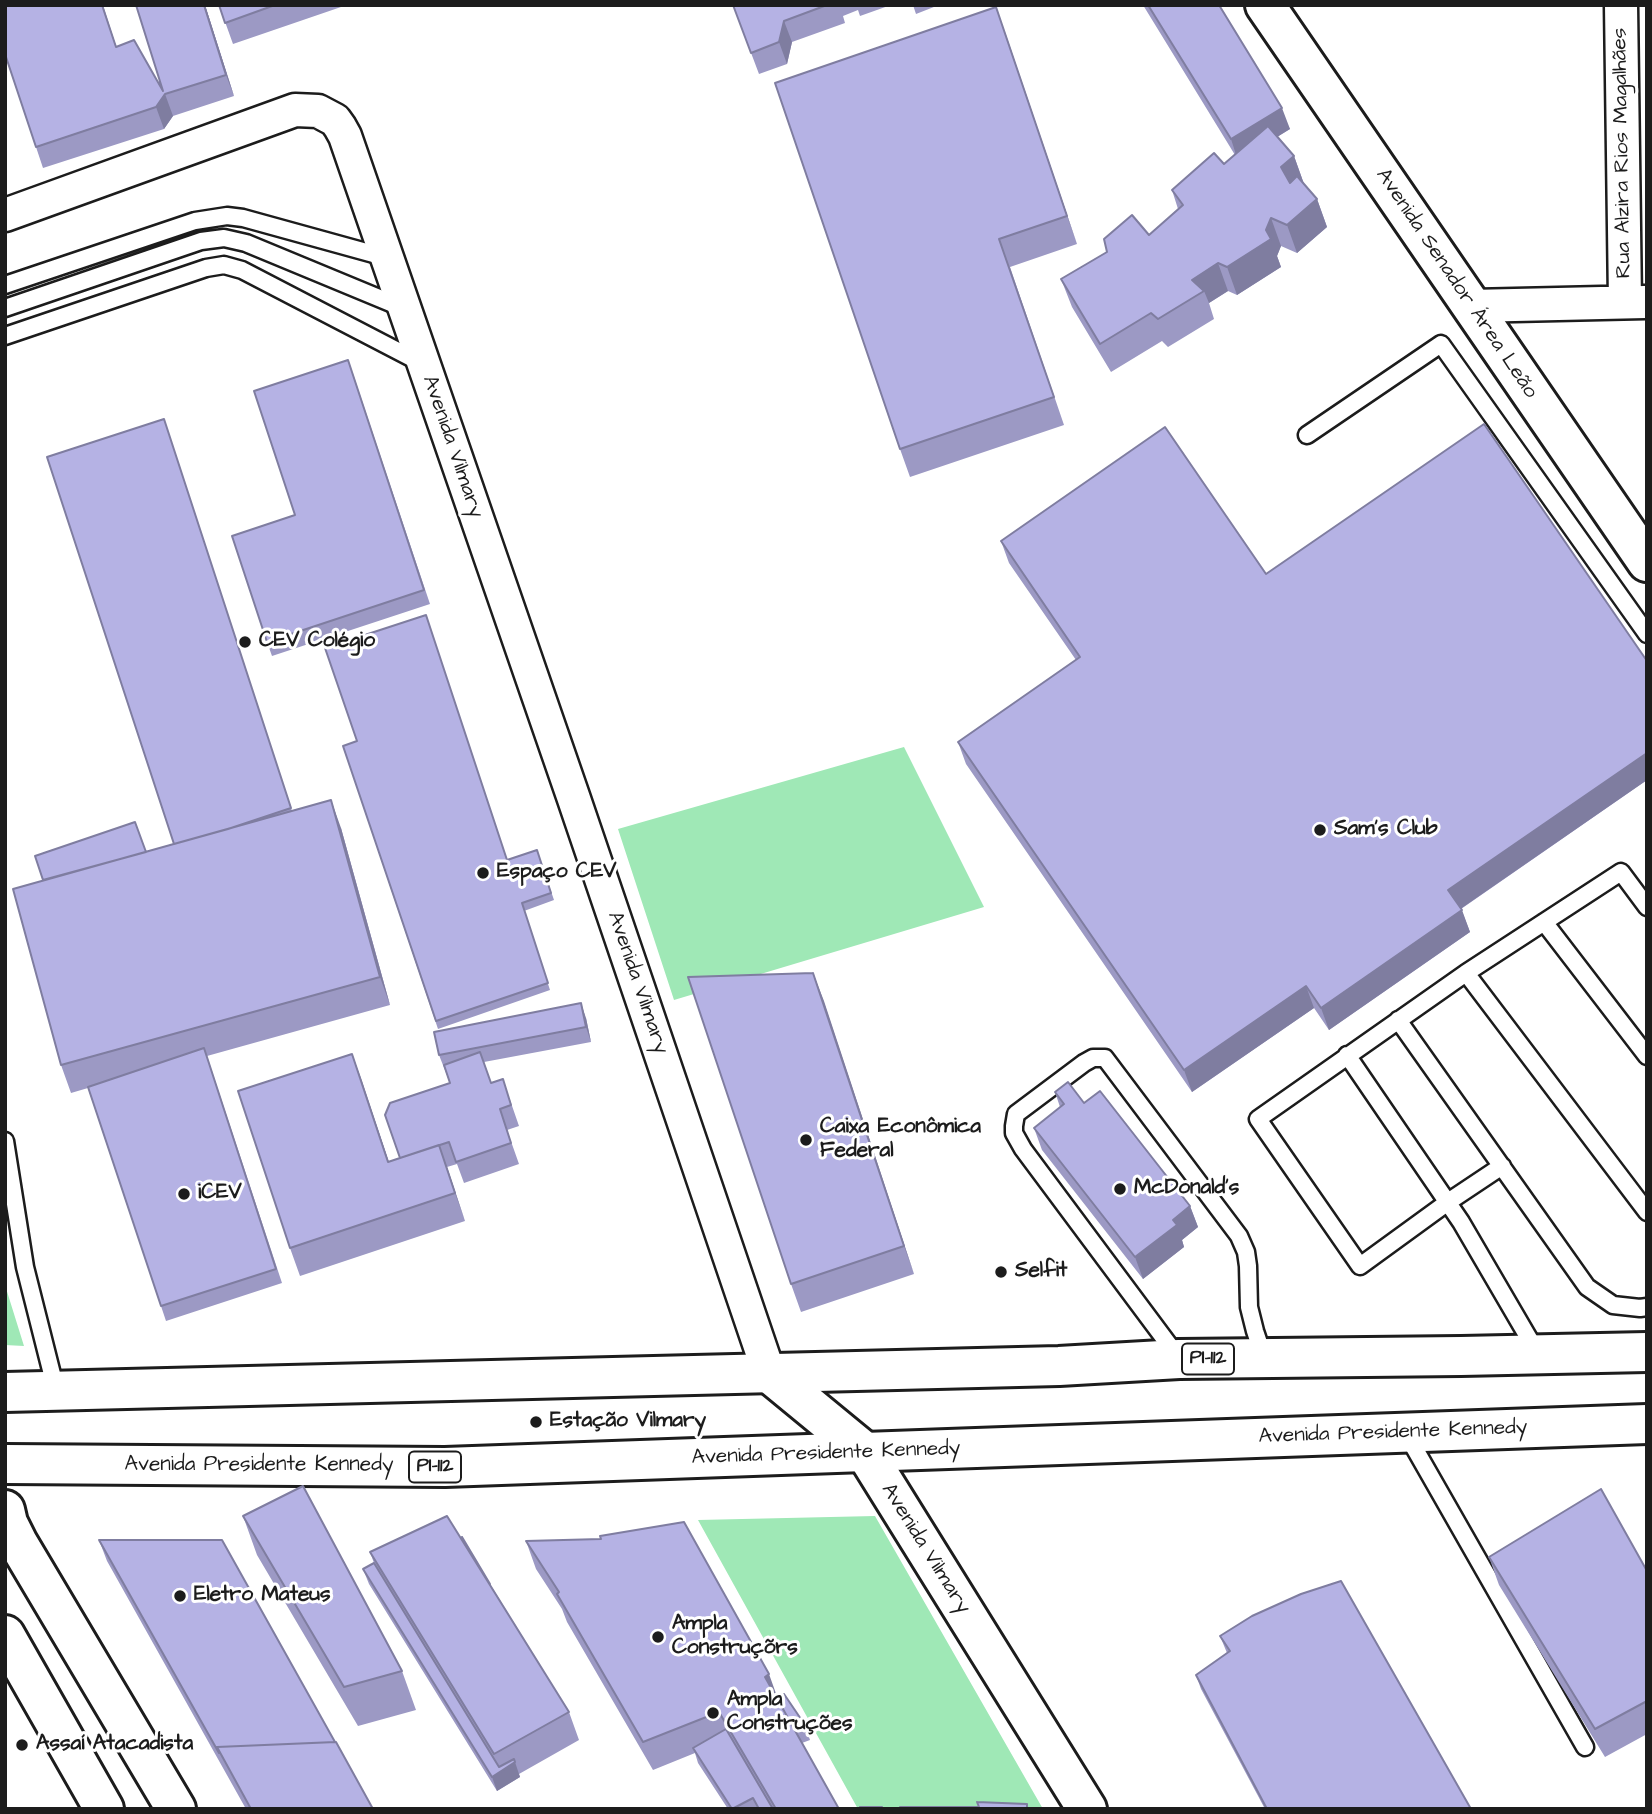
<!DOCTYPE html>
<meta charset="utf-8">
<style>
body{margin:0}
#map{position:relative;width:1652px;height:1814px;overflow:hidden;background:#fff;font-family:"Architects Daughter",sans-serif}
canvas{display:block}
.frame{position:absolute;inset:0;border:7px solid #1c1c1c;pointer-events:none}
</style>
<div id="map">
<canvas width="1652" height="1814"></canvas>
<div class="frame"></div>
</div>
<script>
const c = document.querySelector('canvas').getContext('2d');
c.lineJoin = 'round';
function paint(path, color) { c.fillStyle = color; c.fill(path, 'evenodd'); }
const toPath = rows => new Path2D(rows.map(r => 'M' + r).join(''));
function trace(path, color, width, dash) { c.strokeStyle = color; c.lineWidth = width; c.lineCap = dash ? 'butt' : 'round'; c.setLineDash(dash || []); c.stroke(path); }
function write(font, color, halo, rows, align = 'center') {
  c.font = font + ' "Architects Daughter",sans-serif'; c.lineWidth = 6; c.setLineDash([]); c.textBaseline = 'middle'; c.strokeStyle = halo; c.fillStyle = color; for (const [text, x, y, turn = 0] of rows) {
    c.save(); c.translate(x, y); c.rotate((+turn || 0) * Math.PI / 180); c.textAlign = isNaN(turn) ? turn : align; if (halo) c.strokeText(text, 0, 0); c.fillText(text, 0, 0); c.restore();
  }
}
paint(toPath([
 [904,747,984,907,674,1000,618,829],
 [5,1285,24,1346,5,1345],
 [875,1516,1043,1809,858,1809,698,1520]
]), '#9fe8b6');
const lane = toPath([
 [5,285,195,221,227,216,243,218,388,258],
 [5,308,201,241,224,238,246,243,403,308],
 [5,336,206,268,224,265,242,270,421,363],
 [1307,435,1441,344,1647,634],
 [1544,922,1647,1056],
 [1466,973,1647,1212],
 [1398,1020,1587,1287,1613,1305,1640,1308,1647,1307],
 [1347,1055,1461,1222,1538,1354],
 [5,1141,25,1267,56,1390],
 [1502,1166,1448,1202,1360,1266,1258,1119,1466,973,1621,872,1647,907],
 [1178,1357,1023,1149,1014,1133,1014,1126,1016,1114,1084,1063,1093,1058,1105,1058,1239,1236,1246,1252,1248,1266,1249,1307,1255,1331,1264,1358],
 [1407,1435,1585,1747]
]);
const street = toPath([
 [1621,5,1625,302],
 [5,215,295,110,318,111,335,120,340,127,345,136,574,799,769,1373],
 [1471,306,1645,302]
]);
const secondary = toPath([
 [1265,5,1647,562],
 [769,1373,865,1452,1087,1809],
 [5,1510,8,1523,18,1543,176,1809],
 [5,1635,104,1809]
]);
const primary = toPath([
 [5,1392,1059,1366,1179,1359,1461,1356,1647,1352],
 [5,1464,445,1467,1647,1424]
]);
trace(lane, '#1c1c1c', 21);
trace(street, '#1c1c1c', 37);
trace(secondary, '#1c1c1c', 44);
trace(primary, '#1c1c1c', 44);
trace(lane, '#fff', 16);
trace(street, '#fff', 32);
trace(secondary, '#fff', 38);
trace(primary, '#fff', 38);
paint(toPath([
 [5,5,103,5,116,46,163,91,136,5,205,5,234,96,173,116,164,129,43,168,36,147],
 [219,5,340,5,341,7,233,44],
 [733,5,891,5,860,16,858,10,843,16,845,23,792,42,787,64,759,74],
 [913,5,939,5,916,14],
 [1143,5,1219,5,1290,129,1277,137,1294,156,1304,184,1317,199,1327,227,1297,253,1281,246,1277,256,1281,267,1237,295,1228,291,1209,303,1214,319,1168,347,1162,341,1111,372,1072,307,1061,279,1149,235,1178,209,1172,190,1224,164,1235,155],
 [996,7,1077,244,1010,267,1064,425,910,477,900,449],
 [353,374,430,604,272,656,267,642,295,515],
 [169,434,292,811,341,828,390,1005,207,1056,282,1283,166,1321,88,1088,71,1093,61,1065,43,880,174,844],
 [1001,541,1266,574,1647,780,1461,909,1470,932,1329,1030,1314,1008,1192,1092,966,764,958,742,1076,660,1009,563],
 [357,741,507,860,537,850,554,900,524,911,550,990,438,1029,343,746],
 [813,973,914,1274,801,1312,791,1284],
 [586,1018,591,1042,484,1062,491,1083,510,1100,519,1126,507,1130,519,1164,464,1183,457,1164,447,1167,465,1221,300,1276,290,1248,352,1054,389,1162,400,1158,450,1083,439,1055],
 [1055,1092,1084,1103,1190,1206,1198,1227,1182,1240,1184,1247,1143,1279,1042,1150,1034,1128,1060,1107],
 [243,1516,402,1671,416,1710,358,1726,257,1555],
 [99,1540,335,1742,373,1809,246,1809,107,1561],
 [526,1541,777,1698,805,1725,810,1740,802,1743,839,1809,728,1809,698,1763,695,1753,653,1770,567,1622,562,1609,536,1569],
 [370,1552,490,1584,569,1712,579,1740,519,1774,520,1777,497,1791,369,1584,363,1569,374,1563],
 [1489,1557,1647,1571,1647,1734,1605,1757,1499,1585],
 [1220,1636,1471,1809,1265,1809,1201,1689,1196,1675,1227,1653]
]), '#9c99c4');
paint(toPath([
 [204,5,205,5,234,96,226,75],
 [996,7,1006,35,1077,244,1067,216],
 [784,21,792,42,787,64,779,42],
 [165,94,173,116,164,129,156,107],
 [1282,108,1290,129,1238,161,1231,139],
 [1294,156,1304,184,1292,195,1281,167],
 [1317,199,1327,227,1297,253,1287,225],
 [1271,218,1281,246,1277,256,1281,267,1237,295,1227,267,1266,230],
 [1218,263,1228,291,1209,303,1204,291,1192,280],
 [1647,753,1647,780,1456,912,1448,890],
 [331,800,341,828,390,1005,380,977],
 [1462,910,1470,932,1329,1030,1321,1008],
 [813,973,824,1001,914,1274,904,1246],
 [1306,986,1314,1008,1192,1092,1184,1070],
 [581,1003,586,1018,591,1042,586,1027],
 [352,1054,362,1081,398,1190,388,1162],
 [439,1145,449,1173,465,1221,455,1193],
 [1190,1206,1198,1227,1182,1240,1184,1247,1143,1279,1135,1257,1173,1220],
 [769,1674,779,1702,765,1677],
 [515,1762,520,1777,497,1791,492,1777]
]), '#7f7da0');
const building = toPath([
 [5,5,102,5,116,47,134,40,163,91,136,5,204,5,226,75,165,94,156,107,36,147,5,54,5,5],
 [219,5,275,5,225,23,219,5],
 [733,5,827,5,784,21,779,42,751,53,733,5],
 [1148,5,1219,5,1282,108,1231,139,1148,5],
 [996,7,1067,216,999,239,1054,397,900,449,775,83,996,7],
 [1268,126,1294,156,1281,167,1290,183,1297,176,1317,199,1287,225,1271,218,1266,230,1271,239,1227,267,1218,263,1192,280,1204,291,1158,319,1151,313,1100,344,1061,279,1107,252,1104,239,1132,215,1149,235,1183,205,1172,190,1214,153,1224,164,1268,126],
 [348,360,424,590,267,642,232,536,295,515,254,391,348,360],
 [164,419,291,808,228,829,174,844,47,457,164,419],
 [1484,424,1647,661,1647,753,1448,890,1462,910,1321,1008,1306,986,1184,1070,958,742,1080,657,1001,541,1165,427,1266,574,1484,424],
 [426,615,507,860,537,850,551,893,522,903,548,983,436,1021,343,746,357,741,325,648,426,615],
 [331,800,380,977,61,1065,13,889,331,800],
 [135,822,146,852,43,880,35,856,135,822],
 [813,973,904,1246,791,1284,688,977,813,973],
 [581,1003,586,1027,439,1055,434,1032,581,1003],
 [204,1048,276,1269,161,1306,88,1087,204,1048],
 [480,1052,491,1083,503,1079,511,1105,500,1109,511,1143,456,1162,449,1142,400,1158,385,1115,390,1103,450,1083,444,1065,480,1052],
 [352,1054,388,1162,439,1145,455,1193,290,1248,238,1091,352,1054],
 [1068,1082,1084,1103,1100,1091,1190,1206,1173,1220,1177,1225,1135,1257,1034,1128,1064,1104,1055,1092,1068,1082],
 [303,1486,402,1671,344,1687,243,1516,303,1486],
 [1601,1489,1647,1571,1647,1701,1595,1729,1489,1557,1601,1489],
 [447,1516,569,1712,494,1754,370,1552,447,1516],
 [684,1522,769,1674,765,1677,839,1809,776,1809,719,1712,643,1742,557,1594,559,1592,526,1541,601,1539,600,1536,684,1522],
 [462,1537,490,1584,461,1538,462,1537],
 [99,1540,222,1540,335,1742,217,1747,219,1753,99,1540],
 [374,1563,499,1767,514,1759,515,1762,492,1777,363,1569,374,1563],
 [1341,1581,1471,1809,1267,1809,1196,1675,1230,1651,1220,1636,1252,1616,1301,1594,1341,1581],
 [784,1694,805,1725,794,1729,777,1698,784,1694],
 [726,1729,773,1809,759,1809,753,1798,732,1809,693,1748,726,1729],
 [336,1742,373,1809,251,1809,217,1747,336,1742],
 [977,1802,1027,1804,1027,1809,900,1809,900,1807,979,1807,977,1802],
 [860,1807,882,1807,883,1809,861,1809,860,1807]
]);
paint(building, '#b5b2e4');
trace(building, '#7f7da0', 2);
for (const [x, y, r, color] of [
 [245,642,7,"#1c1c1c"],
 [1320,830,7,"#1c1c1c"],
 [483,873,7,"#1c1c1c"],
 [806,1140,7,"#1c1c1c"],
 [1120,1189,7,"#1c1c1c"],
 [184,1194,7,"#1c1c1c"],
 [1001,1272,7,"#1c1c1c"],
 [536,1422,7,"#1c1c1c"],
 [180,1596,7,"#1c1c1c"],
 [658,1637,7,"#1c1c1c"],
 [713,1713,7,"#1c1c1c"],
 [22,1745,7,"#1c1c1c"]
]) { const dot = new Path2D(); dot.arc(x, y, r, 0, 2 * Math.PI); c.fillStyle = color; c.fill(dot); trace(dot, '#fff', 2.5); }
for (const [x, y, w] of [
 [1208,1359,52],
 [435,1467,52]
]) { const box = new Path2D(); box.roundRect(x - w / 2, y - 15.5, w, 31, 5); c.fillStyle = '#fff'; c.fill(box); trace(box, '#1c1c1c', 2); }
write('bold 19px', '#1c1c1c', null, [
 ["PI-112",1208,1359],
 ["PI-112",435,1467]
]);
write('21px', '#1c1c1c', '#fff', [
 ["Rua Alzira Rios Magalhães",1623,153,-91],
 ["Avenida Senador Área Leão",1456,284,56],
 ["Avenida Vilmary",452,447,71],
 ["Avenida Vilmary",637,983,71],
 ["Avenida Presidente Kennedy",1393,1433,-2],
 ["Avenida Presidente Kennedy",826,1454,-2],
 ["Avenida Presidente Kennedy",259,1466],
 ["Avenida Vilmary",925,1549,58]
]);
write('bold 21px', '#1c1c1c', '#fff', [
 ["CEV Colégio",259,642],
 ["Sam's Club",1334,830],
 ["Espaço CEV",497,873],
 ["Caixa Econômica",820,1128],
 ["Federal",820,1152],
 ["McDonald's",1134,1189],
 ["iCEV",198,1194],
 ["Selfit",1015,1272],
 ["Estação Vilmary",550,1422],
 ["Eletro Mateus",194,1596],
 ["Ampla",672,1625],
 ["Construçõrs",672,1649],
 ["Ampla",727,1701],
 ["Construções",727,1725],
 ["Assaí Atacadista",36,1745]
], 'left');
</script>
